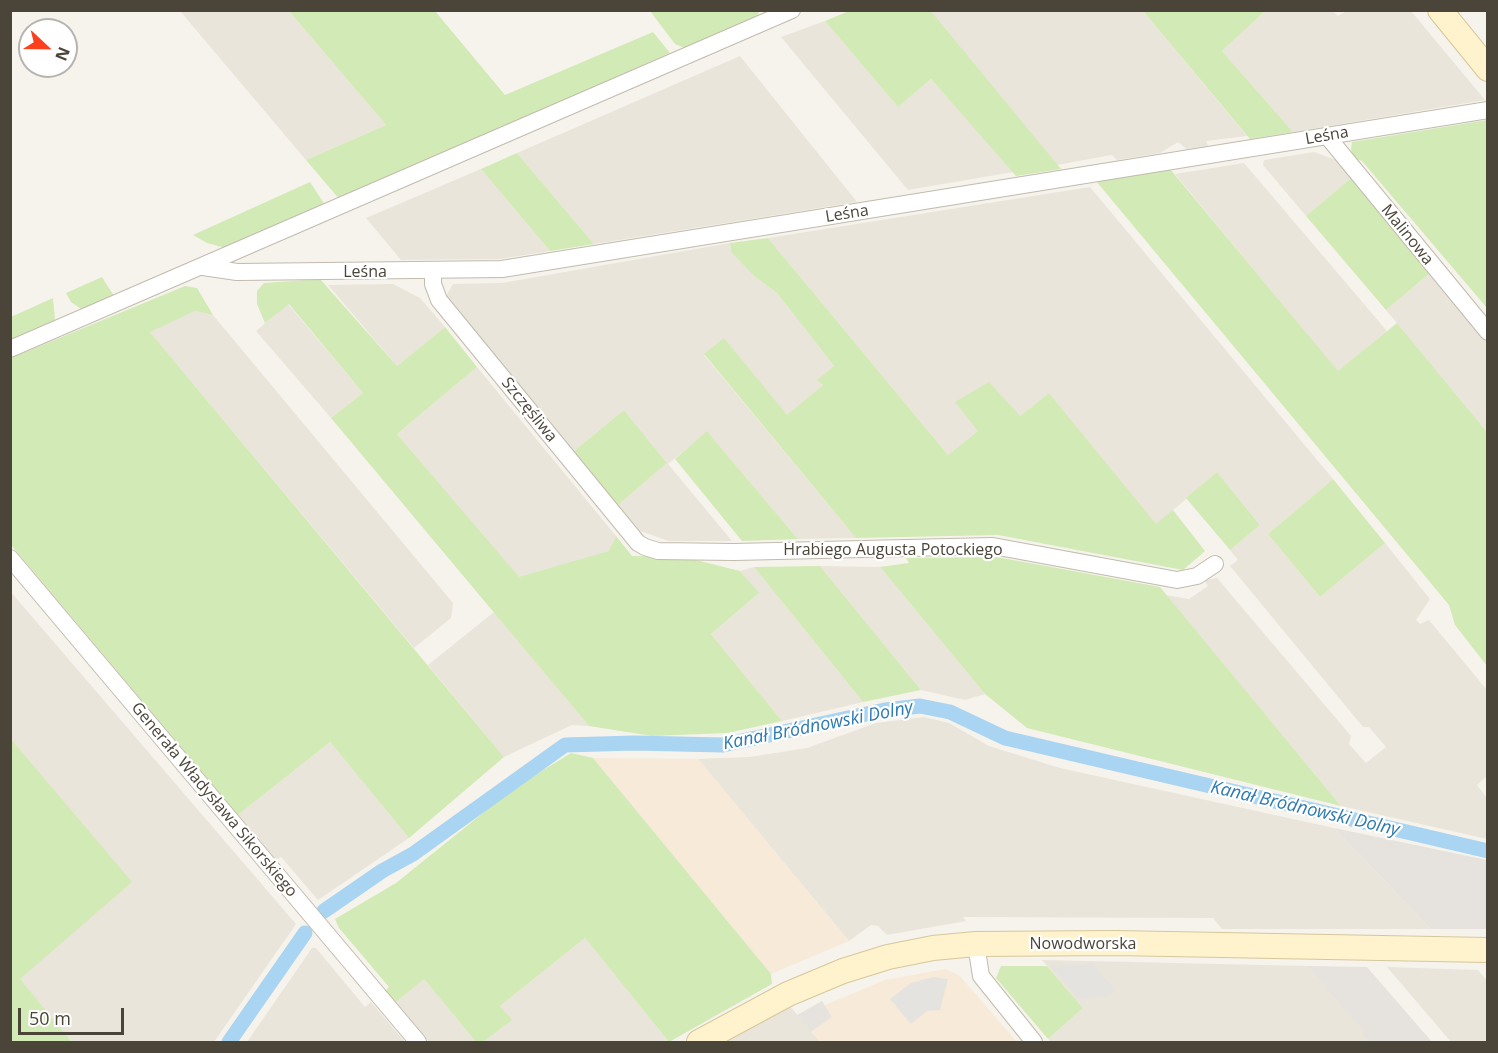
<!DOCTYPE html>
<meta charset="utf-8">
<style>
body{margin:0}
#map{position:relative;width:1498px;height:1053px;overflow:hidden;background:#f6f3ec;font-family:"Open Sans",sans-serif}
canvas{display:block}
.frame{position:absolute;inset:0;border:12px solid #4b4439;pointer-events:none}
.north{position:absolute;left:18px;top:18px;width:60px;height:60px;box-sizing:border-box;background:#fff;border:2px solid #b7b4b0;border-radius:50%;rotate:112deg;font-size:16px;font-weight:700;line-height:24px;text-align:center;color:#4b4439}
.north::after{content:'';display:block;margin:auto;width:21px;height:27px;background:#fc3f1d;clip-path:polygon(50% 0,100% 100%,50% 72%,0 100%)}
.scale{position:absolute;left:18px;top:1008px;width:106px;height:27px;box-sizing:border-box;border:3px solid #4b4439;border-top:0;padding-left:8px;font-size:18px;line-height:21px;white-space:nowrap;color:#4b4439;-webkit-text-stroke:4px #fff;paint-order:stroke}
</style>
<div id="map">
<canvas width="1498" height="1053"></canvas>
<div class="frame"></div>
<div class="north">N</div>
<div class="scale">50 m</div>
</div>
<script>
const c = document.querySelector('canvas').getContext('2d');
c.lineJoin = 'round';
function paint(path, color) { c.fillStyle = color; c.fill(path, 'evenodd'); }
const toPath = rows => new Path2D(rows.map(r => 'M' + r).join(''));
function trace(path, color, width, dash) { c.strokeStyle = color; c.lineWidth = width; c.lineCap = dash ? 'butt' : 'round'; c.setLineDash(dash || []); c.stroke(path); }
function write(font, color, halo, rows, align = 'center') {
  c.font = font + ' "Open Sans",sans-serif'; c.lineWidth = 4.5; c.setLineDash([]); c.textBaseline = 'middle'; c.strokeStyle = halo; c.fillStyle = color; for (const [text, x, y, turn = 0] of rows) {
    c.save(); c.translate(x, y); c.rotate((+turn || 0) * Math.PI / 180); c.textAlign = isNaN(turn) ? turn : align; if (halo) c.strokeText(text, 0, 0); c.fillText(text, 0, 0); c.restore();
  }
}
paint(toPath([
 [180,11,289,11,386,125,306,160],
 [931,11,1143,11,1247,136,1206,141,1208,146,1187,149,1178,142,1160,153,1117,160,1112,155,1057,165],
 [1265,11,1333,11,1338,16,1346,11,1411,11,1485,100,1293,132,1222,51],
 [825,21,898,107,931,79,1013,172,908,190,781,37],
 [740,56,857,202,594,244,517,153],
 [1314,152,1336,160,1351,178,1306,216,1263,165,1264,160],
 [1244,163,1387,331,1338,372,1175,174],
 [481,169,550,251,500,259,401,260,366,218],
 [1090,187,1333,479,1268,534,1320,597,1385,543,1430,599,1416,620,1420,624,1429,620,1487,690,1487,776,1477,785,1487,798,1487,839,1341,806,1166,595,1189,599,1208,586,1204,580,1217,578,1351,736,1349,744,1366,763,1386,747,1369,727,1363,727,1230,566,1238,560,1230,550,1260,525,1217,472,1156,525,1049,393,1020,416,978,431,948,455,768,238],
 [730,243,731,252,754,276,777,293,834,366,818,380,823,385,787,416,724,339,704,355,856,538,798,539,707,432,668,464,732,541,669,541,640,531,618,505,667,463,624,410,574,451,446,296,453,284,502,283],
 [1430,273,1487,341,1487,432,1386,310],
 [393,284,420,298,445,327,397,366,328,285],
 [288,304,363,393,331,418,256,331],
 [195,311,213,315,453,603,451,618,414,648,149,331],
 [477,367,616,536,610,551,519,578,397,434],
 [820,566,880,567,985,694,965,700,921,690],
 [754,567,863,702,782,721,711,634,758,594,740,571],
 [10,591,296,924,214,1042,72,1042,19,979,131,882,11,739],
 [494,612,589,726,572,725,504,757,428,665],
 [924,717,949,723,989,746,1060,768,1334,828,1431,929,1222,929,1213,918,963,917,966,921,887,935,878,926,871,925,849,941,698,759,749,757,807,748,876,723],
 [330,742,409,838,318,900,281,857,276,860,238,815],
 [585,938,669,1042,483,1042,511,1020,500,1006],
 [312,948,316,948,365,1007,371,1002,405,1042,247,1042],
 [1042,960,1307,966,1365,1032,1363,1034,1370,1042,1051,1042,1048,1039,1083,1008],
 [1387,967,1478,970,1487,981,1487,1042,1451,1042],
 [424,979,476,1042,429,1042,395,1003],
 [789,1005,820,1042,725,1042]
]), '#eae5da');
paint(toPath([
 [593,758,698,759,849,941,771,974],
 [945,969,959,975,1017,1042,820,1042,811,1032,832,1017,825,1005,885,980]
]), '#f7ead8');
paint(toPath([
 [1334,828,1487,860,1487,929,1431,929],
 [1307,966,1367,967,1432,1042,1370,1042,1362,1034,1364,1032],
 [822,1001,832,1017,811,1032,797,1015]
]), '#e6e2dd');
paint(toPath([
 [756,10,759,13,757,17,687,49,675,44,650,11],
 [289,11,435,11,505,95,653,32,670,53,340,200,306,160,386,125],
 [849,11,931,11,1061,169,1016,176,931,79,898,107,825,21],
 [1143,11,1265,11,1222,51,1293,132,1250,139],
 [1487,120,1487,308,1362,161,1353,158,1351,149,1352,142],
 [517,153,594,244,550,251,481,169],
 [1170,169,1338,371,1397,323,1487,432,1487,666,1455,625,1449,605,1096,181],
 [1351,178,1430,273,1386,310,1306,216],
 [310,182,325,205,226,248,207,243,193,235],
 [768,238,948,455,978,431,955,402,989,382,1020,416,1049,393,1156,524,1173,510,1205,551,1183,570,998,535,856,538,704,354,724,338,787,415,823,385,817,380,834,366,777,293,754,276,731,252,730,243],
 [102,277,114,296,81,309,71,302,66,293],
 [320,279,397,366,445,327,477,367,397,434,519,577,609,551,616,536,632,556,684,557,740,571,759,593,711,634,782,721,727,733,652,736,589,726,331,418,363,393,289,304,265,323,257,304,257,291,264,283],
 [185,286,197,288,213,315,195,311,150,332,504,757,409,838,330,742,238,815,11,545,11,358],
 [53,298,55,320,11,339,11,317],
 [624,410,667,463,618,505,574,451],
 [707,431,715,441,798,539,742,541,675,459],
 [1217,472,1260,525,1230,550,1186,498],
 [1333,479,1385,543,1320,597,1268,534],
 [997,557,1160,587,1341,806,1027,728,985,694,880,567,909,563,906,558],
 [820,566,921,690,863,702,754,567],
 [11,739,132,882,20,979,72,1042,11,1042],
 [571,753,593,758,771,974,772,984,669,1042,585,938,500,1006,512,1020,483,1042,476,1042,424,979,395,1003,385,991,389,987,339,928,335,919,396,883,514,788],
 [1001,966,1047,966,1083,1008,1048,1039,996,978]
]), '#d2eab5');
paint(toPath([
 [1093,964,1115,990,1109,996,1079,999,1050,965],
 [934,977,948,979,940,1010,927,1011,911,1024,890,999,911,983]
]), '#e5e3e0');
trace(toPath([
 [324,911,382,871,413,854,565,745,634,743,723,745,885,710,920,706,950,712,1005,738,1488,851],
 [229,1042,305,933]
]), '#a9d4f2', 15);
const street = toPath([
 [1327,136,1488,332],
 [203,267,237,272,502,269,1488,110],
 [433,271,433,284,439,300,638,543,645,547,658,551,734,552,993,546,1177,580,1197,576,1215,564],
 [10,349,792,10],
 [10,558,418,1042],
 [976,944,981,976,1034,1042]
]);
const secondary = toPath([
 [1440,10,1488,69],
 [699,1042,788,994,843,971,888,957,933,948,976,944,1115,943,1488,950]
]);
trace(street, '#c2bbae', 18);
trace(secondary, '#d6c79b', 26);
trace(street, '#fff', 16);
trace(secondary, '#fff3cd', 24);
write('16px', '#4b4439', '#fff', [
 ["Leśna",1327,136,-10],
 ["Leśna",847,214,-9],
 ["Malinowa",1407,235,51],
 ["Leśna",365,272],
 ["Szczęśliwa",529,410,51],
 ["Hrabiego Augusta Potockiego",893,550],
 ["Generała Władysława Sikorskiego",214,800,50],
 ["Nowodworska",1083,944]
]);
write('italic 18px', '#2e7ab2', '#fff', [
 ["Kanał Bródnowski Dolny",818,726,-11],
 ["Kanał Bródnowski Dolny",1305,809,13]
]);
</script>
